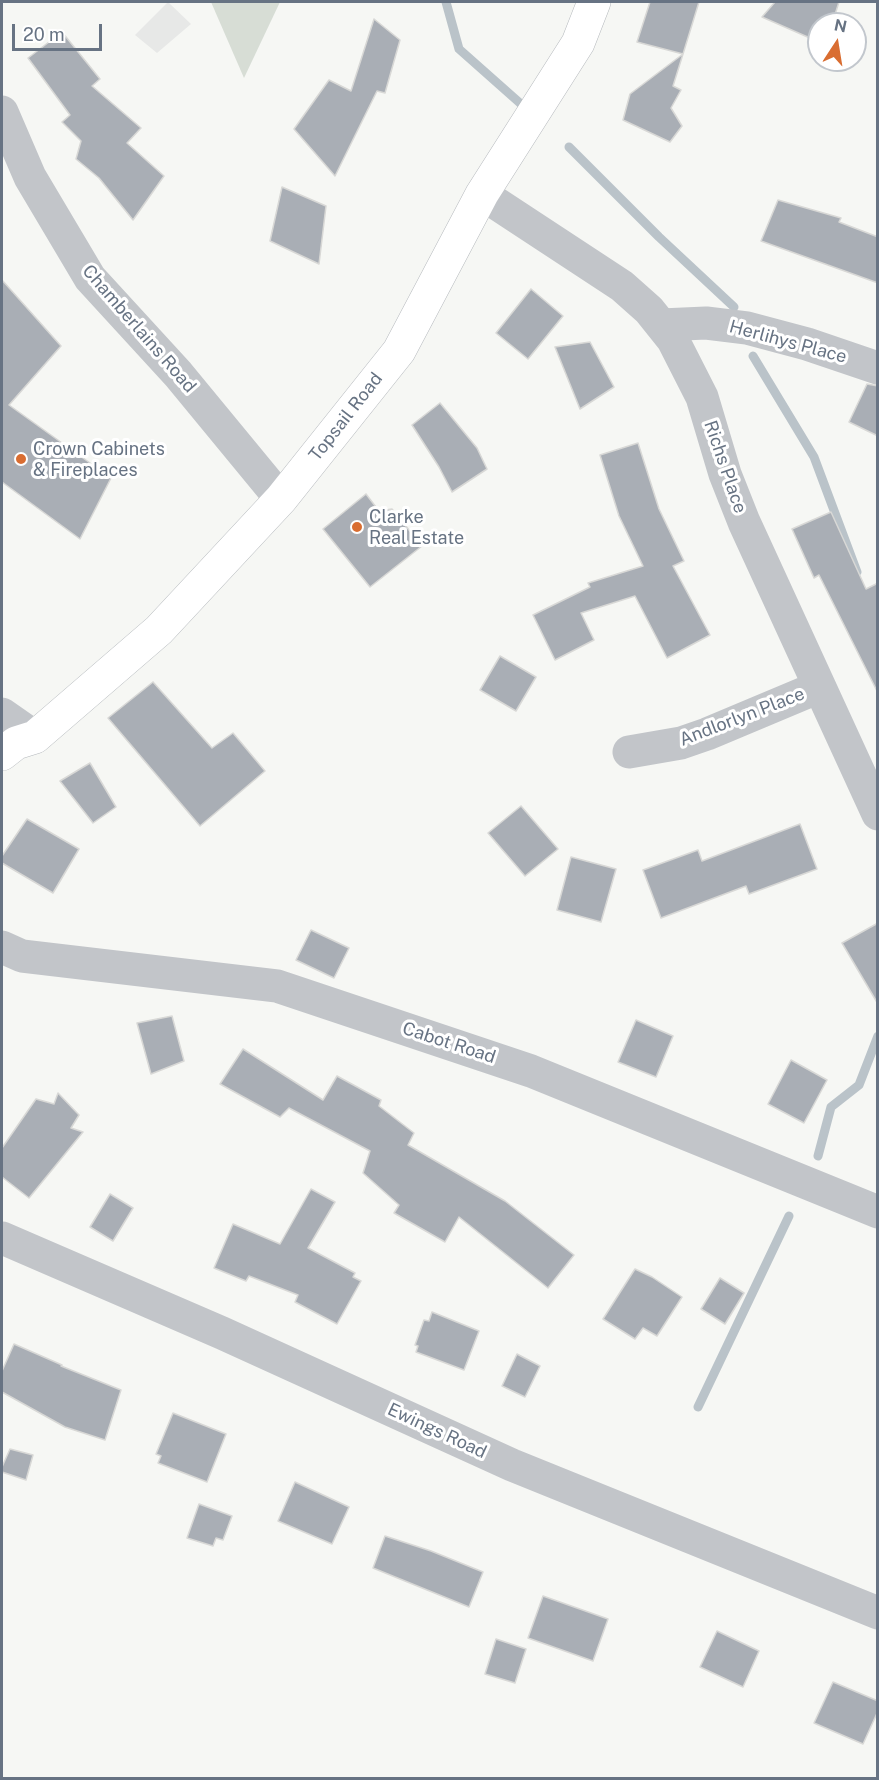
<!DOCTYPE html>
<style>
body{margin:0}
#map{position:relative;width:879px;height:1780px;overflow:hidden;background:#f6f7f4;font-family:"Public Sans",sans-serif}
canvas{display:block}
.frame{position:absolute;inset:0;border:3px solid #677383;pointer-events:none}
.north{position:absolute;left:807px;top:12px;width:60px;height:60px;box-sizing:border-box;background:#fff;border:2px solid #c2c7cd;border-radius:50%;rotate:12deg;font-size:16px;font-weight:700;line-height:24px;text-align:center;color:#677383}
.north::after{content:'';display:block;margin:auto;width:21px;height:27px;background:#d96d31;clip-path:polygon(50% 0,100% 100%,50% 72%,0 100%)}
.scale{position:absolute;left:12px;top:24px;width:90px;height:27px;box-sizing:border-box;border:3px solid #677383;border-top:0;padding-left:8px;font-size:18px;line-height:21px;white-space:nowrap;color:#677383;-webkit-text-stroke:4px #fff;paint-order:stroke}
</style>
<div id="map">
<canvas width="879" height="1780"></canvas>
<div class="frame"></div>
<div class="north">N</div>
<div class="scale">20 m</div>
</div>
<script>
const c = document.querySelector('canvas').getContext('2d');
c.lineJoin = 'round';
function paint(path, color) { c.fillStyle = color; c.fill(path, 'evenodd'); }
const toPath = rows => new Path2D(rows.map(r => 'M' + r).join(''));
function trace(path, color, width, dash) { c.strokeStyle = color; c.lineWidth = width; c.lineCap = dash ? 'butt' : 'round'; c.setLineDash(dash || []); c.stroke(path); }
function write(font, color, halo, rows, align = 'center') {
  c.font = font + ' "Public Sans",sans-serif'; c.lineWidth = 6; c.setLineDash([]); c.textBaseline = 'middle'; c.strokeStyle = halo; c.fillStyle = color; for (const [text, x, y, turn = 0] of rows) {
    c.save(); c.translate(x, y); c.rotate((+turn || 0) * Math.PI / 180); c.textAlign = isNaN(turn) ? turn : align; if (halo) c.strokeText(text, 0, 0); c.fillText(text, 0, 0); c.restore();
  }
}
paint(toPath([
 [168,2,191,24,157,53,135,35]
]), '#e7e8e7');
paint(toPath([
 [211,2,280,2,244,78]
]), '#d7ddd5');
trace(toPath([
 [446,2,459,49,521,104],
 [569,147,659,237,734,307],
 [753,356,814,457,857,572],
 [818,1156,831,1107,859,1085,878,1036],
 [698,1407,789,1216]
]), '#bac3c9', 9);
const building = toPath([
 [650,2,699,2,683,54,637,42,650,2],
 [775,2,839,2,832,24,819,24,819,42,762,17,775,2],
 [374,19,400,40,385,93,377,91,335,176,294,129,329,80,351,91,374,19],
 [62,32,100,79,92,86,141,128,127,143,164,176,133,220,99,178,76,159,81,141,62,122,70,115,28,58,62,32],
 [683,54,673,86,681,90,671,108,682,126,670,142,623,120,630,94,683,54],
 [282,187,326,206,319,264,270,241,282,187],
 [778,200,841,218,839,222,878,237,878,283,761,241,778,200],
 [2,280,61,346,9,405,111,478,80,539,2,482,2,280],
 [531,289,563,316,528,359,496,333,531,289],
 [590,342,614,387,580,409,555,347,590,342],
 [867,384,878,386,878,436,849,422,867,384],
 [440,403,477,448,487,469,452,492,439,467,412,425,440,403],
 [638,443,659,509,684,561,673,566,710,635,667,658,635,596,581,613,594,640,555,660,533,615,590,587,588,583,643,566,619,516,600,455,638,443],
 [366,494,379,511,392,509,422,546,370,587,323,529,366,494],
 [831,512,866,589,878,583,878,693,819,575,814,578,792,529,831,512],
 [500,656,536,677,516,711,480,690,500,656],
 [153,682,212,748,233,733,265,771,200,826,108,718,153,682],
 [90,763,116,807,93,823,60,781,90,763],
 [521,806,558,849,525,876,488,833,521,806],
 [27,819,79,849,53,893,2,863,2,856,27,819],
 [800,824,817,869,749,894,746,886,661,918,643,870,698,850,702,861,800,824],
 [571,857,616,869,601,922,557,910,571,857],
 [878,923,878,1004,842,943,878,923],
 [311,930,349,948,334,978,296,960,311,930],
 [172,1016,184,1061,151,1074,137,1023,172,1016],
 [636,1020,673,1036,656,1077,618,1062,636,1020],
 [243,1049,323,1100,337,1076,381,1100,379,1106,414,1133,408,1145,505,1201,574,1255,548,1288,459,1217,445,1242,394,1213,399,1205,363,1173,370,1151,289,1108,280,1117,220,1084,243,1049],
 [791,1060,827,1080,804,1123,768,1104,791,1060],
 [58,1093,79,1115,71,1128,83,1132,29,1198,2,1177,2,1148,36,1099,54,1104,58,1093],
 [311,1189,335,1202,308,1248,355,1273,353,1277,361,1281,337,1324,295,1302,298,1295,249,1276,246,1281,214,1268,233,1224,280,1244,311,1189],
 [110,1194,133,1208,113,1241,90,1227,110,1194],
 [635,1269,652,1277,682,1297,657,1336,643,1328,635,1339,603,1319,635,1269],
 [720,1278,744,1293,725,1324,701,1309,720,1278],
 [432,1312,479,1331,464,1370,416,1352,418,1346,415,1345,424,1320,429,1321,432,1312],
 [14,1344,62,1365,61,1366,121,1390,105,1440,65,1427,2,1392,2,1371,14,1344],
 [517,1354,540,1366,525,1397,502,1386,517,1354],
 [173,1413,226,1434,207,1482,158,1463,161,1456,156,1454,173,1413],
 [10,1449,33,1455,26,1480,2,1472,2,1467,10,1449],
 [295,1482,349,1507,332,1544,278,1521,295,1482],
 [199,1504,232,1516,223,1540,216,1538,213,1546,187,1538,199,1504],
 [385,1536,431,1551,483,1572,469,1607,373,1568,385,1536],
 [543,1596,608,1619,593,1661,528,1638,543,1596],
 [717,1631,759,1651,743,1687,700,1667,717,1631],
 [496,1639,526,1649,515,1683,485,1674,496,1639],
 [833,1682,878,1701,878,1711,863,1744,814,1723,833,1682]
]);
paint(building, '#a9aeb5');
trace(building, '#d8d8d6', 1.5);
const primary = toPath([
 [2,754,16,743,35,737,159,630,281,499,399,351,482,194,578,43,594,2]
]);
trace(primary, '#b5b9bd', 34);
trace(toPath([
 [2,112,30,177,90,278,178,374,281,499],
 [482,194,622,286,649,310,673,340,702,397,725,474,744,522,878,814],
 [661,325,706,323,747,328,807,344,878,368],
 [2,714,35,737],
 [629,752,681,743,707,734,819,687],
 [2,947,22,956,277,986,531,1071,878,1212],
 [2,1238,222,1333,512,1465,878,1613]
]), '#c2c5c9', 33);
trace(primary, '#fff', 33);
for (const [x, y, r, color] of [
 [21,459,6,"#d96d31"],
 [357,527,6,"#d96d31"]
]) { const dot = new Path2D(); dot.arc(x, y, r, 0, 2 * Math.PI); c.fillStyle = color; c.fill(dot); trace(dot, '#fff', 2); }
write('18px', '#677383', '#fff', [
 ["Chamberlains Road",139,329,49],
 ["Herlihys Place",788,342,15],
 ["Topsail Road",346,417,-52],
 ["Richs Place",725,467,71],
 ["Andlorlyn Place",742,717,-21],
 ["Cabot Road",449,1043,18],
 ["Ewings Road",437,1431,25]
]);
write('18px', '#677383', '#fff', [
 ["Crown Cabinets",33,449],
 ["& Fireplaces",33,470],
 ["Clarke",369,517],
 ["Real Estate",369,538]
], 'left');
</script>
